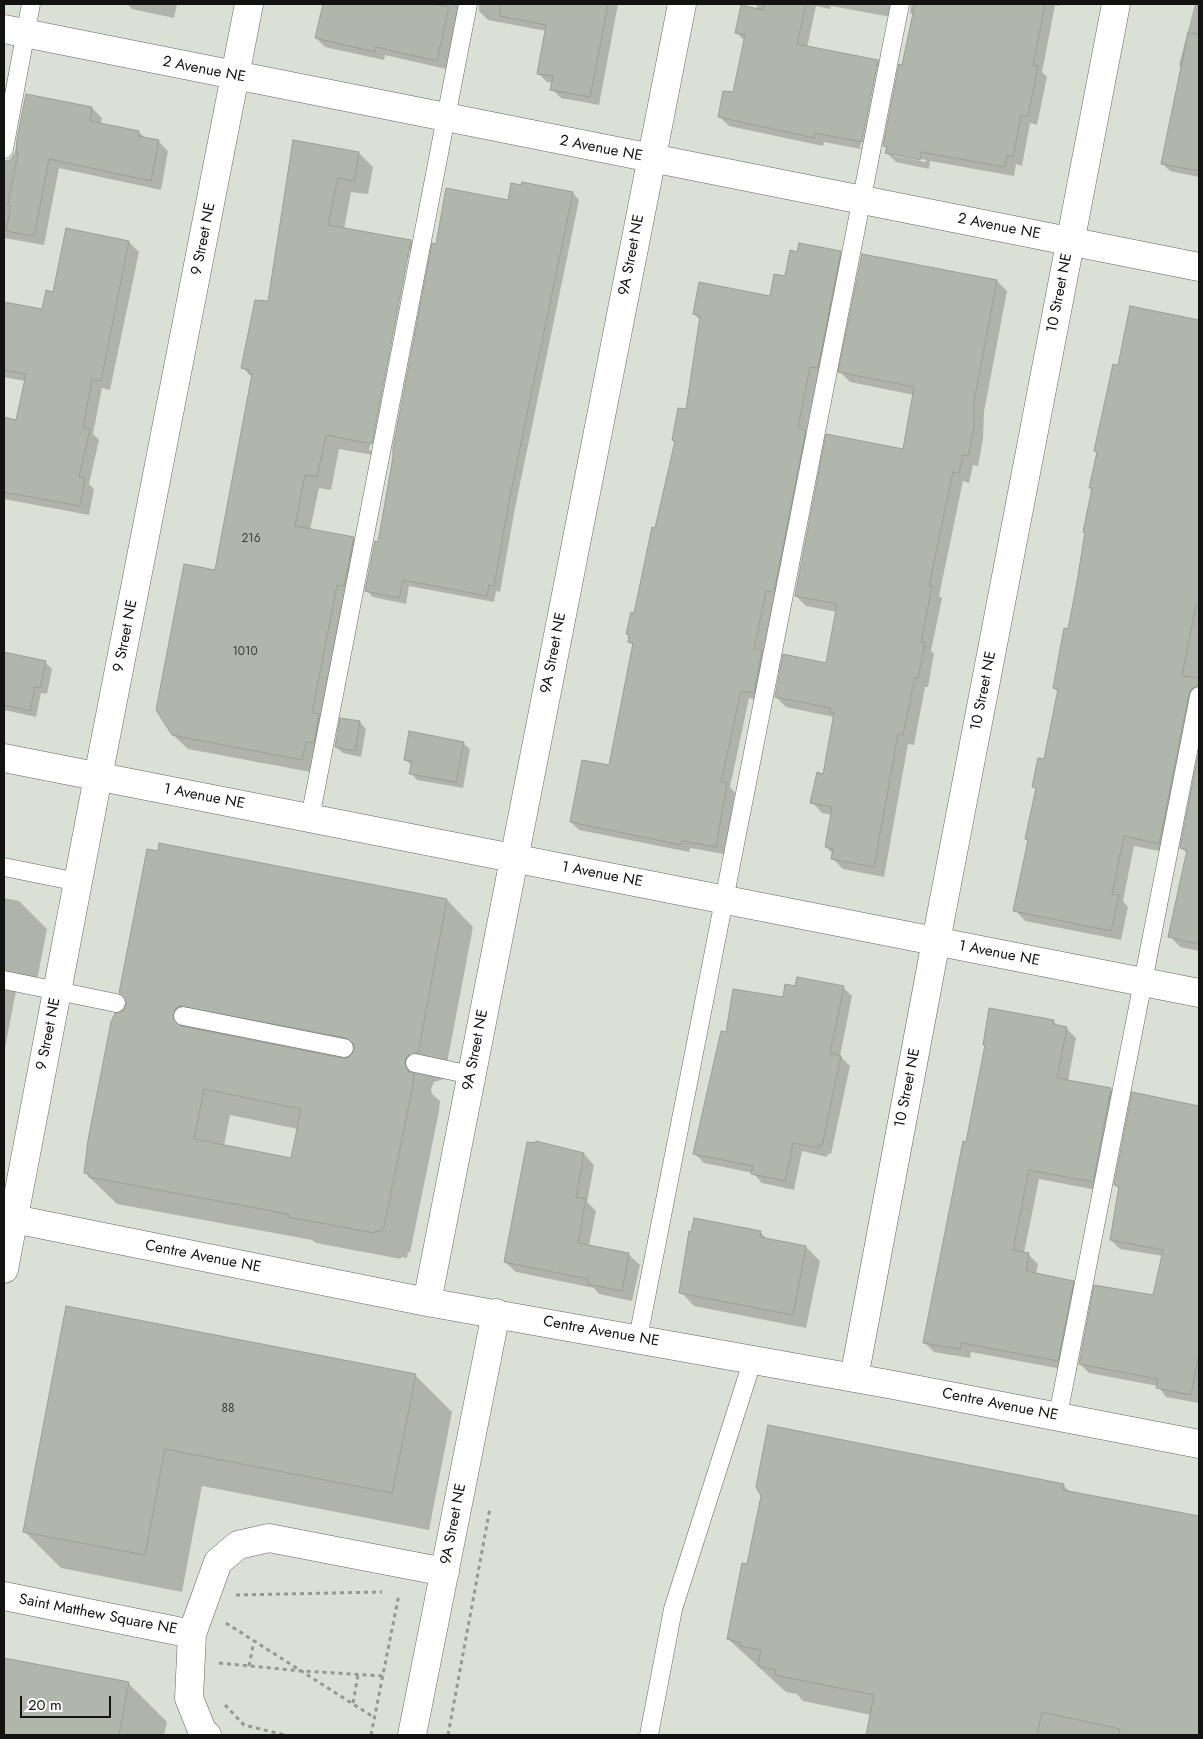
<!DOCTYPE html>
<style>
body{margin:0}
#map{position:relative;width:1203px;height:1739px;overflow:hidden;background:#dbe0d7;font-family:Jost,sans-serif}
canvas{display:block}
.frame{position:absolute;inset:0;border:5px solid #121310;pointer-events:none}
.scale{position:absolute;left:20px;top:1696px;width:91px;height:22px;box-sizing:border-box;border:2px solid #121310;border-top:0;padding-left:6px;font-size:15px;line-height:18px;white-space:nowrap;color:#121310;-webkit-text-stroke:4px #fff;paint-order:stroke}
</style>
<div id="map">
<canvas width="1203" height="1739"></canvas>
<div class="frame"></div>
<div class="scale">20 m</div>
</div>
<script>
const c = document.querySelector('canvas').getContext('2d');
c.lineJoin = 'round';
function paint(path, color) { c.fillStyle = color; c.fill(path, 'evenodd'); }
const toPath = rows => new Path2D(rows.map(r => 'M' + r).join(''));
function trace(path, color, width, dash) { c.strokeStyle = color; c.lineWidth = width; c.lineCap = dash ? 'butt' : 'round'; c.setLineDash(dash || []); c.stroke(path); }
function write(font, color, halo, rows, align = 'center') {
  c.font = font + ' Jost,sans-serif'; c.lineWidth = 5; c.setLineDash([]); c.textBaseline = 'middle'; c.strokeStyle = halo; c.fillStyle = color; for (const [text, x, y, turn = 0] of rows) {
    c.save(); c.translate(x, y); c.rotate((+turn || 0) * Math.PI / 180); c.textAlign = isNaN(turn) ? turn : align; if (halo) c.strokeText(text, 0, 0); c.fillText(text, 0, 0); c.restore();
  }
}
paint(toPath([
 [127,4,177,4,174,18,132,9],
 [324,4,474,4,458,14,446,69,385,55,384,60,325,47,316,38],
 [479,4,618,4,599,105,561,98,552,89,553,83,547,82,538,73,546,31,488,20,479,11],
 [757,4,909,4,902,6,897,18,831,6,830,9,816,6,807,48,878,61,887,71,871,151,824,142,823,146,729,126,719,116,734,93,745,41,737,33,756,10],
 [876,67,878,67,862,148,860,148],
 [911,4,1061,4,1060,6,1055,5,1042,72,1047,77,1037,125,1030,123,1022,166,1016,164,1014,176,930,161,929,169,896,162,887,153,887,149,884,146,914,16,910,13],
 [891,153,926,160,926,162,894,156],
 [1195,4,1199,4,1199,177,1170,171,1162,163,1182,68,1179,65],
 [27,95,92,108,102,118,101,124,139,132,146,139,158,141,168,151,161,190,59,168,44,245,4,238,4,154,4,160,9,160,15,152],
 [294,142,359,153,373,167,368,194,351,192,344,229,411,241,425,255,385,457,339,449,331,490,319,488,310,530,353,538,367,552,316,773,188,749,173,735,216,572,252,377,243,368,269,303],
 [408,250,411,250,372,451,369,450],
 [523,184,573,193,579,200,515,508,500,592,496,591,494,602,409,586,406,604,373,597,366,590,379,543,437,245,509,201],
 [129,242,139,252,110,390,102,388,93,434,99,440,89,484,94,489,89,515,4,499,4,419,17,421,25,381,4,377,4,303,43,310,54,293],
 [840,252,848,260,826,376,818,374,806,432,813,439,763,653,770,660,762,701,749,698,730,787,735,793,724,854,690,848,689,852,579,830,571,822,610,766,634,646,629,642,630,637,627,634,635,614,656,529,675,443,673,440,687,411,701,321,694,314,771,297,786,277,798,253],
 [997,281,1007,291,984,412,983,439,978,466,973,465,969,483,963,481,939,596,942,598,931,651,934,654,928,687,925,687,914,745,908,744,884,877,843,869,832,858,833,854,826,847,832,815,822,813,812,802,824,775,834,717,786,707,776,697,827,664,837,612,806,606,796,596,904,450,914,395,850,382,840,372],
 [1190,325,1199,327,1199,704,1169,853,1134,846,1123,901,1128,907,1121,940,1025,921,1015,910,1029,842,1026,839,1037,790,1034,787,1045,760,1059,692,1054,688,1079,582,1093,489,1091,488,1098,453,1096,451,1119,367],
 [4,654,45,662,52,669,47,694,41,693,36,717,4,710],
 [341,719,360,722,366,729,361,757,343,753,336,747],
 [463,743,470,749,463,788,417,780,411,773,412,766,405,759],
 [1199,756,1199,951,1180,947,1170,936,1187,853,1181,848],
 [160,844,447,900,473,927,444,1079,434,1082,431,1089,432,1094,440,1101,439,1111,410,1253,408,1252,407,1258,401,1257,401,1259,316,1243,312,1240,117,1204,85,1173,128,1005],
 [230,1115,298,1129,292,1160,224,1146],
 [4,898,19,901,47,929,34,995,16,991,4,1053],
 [843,987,852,996,840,1056,850,1066,831,1154,828,1154,827,1157,802,1151,794,1190,762,1183,753,1173,704,1163,695,1154,727,1034,784,998,796,988],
 [1053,1021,1058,1026,1066,1028,1076,1038,1068,1081,1111,1090,1120,1099,1102,1191,1039,1179,1024,1253,1028,1254,1038,1264,1036,1274,1073,1282,1083,1292,1067,1370,971,1352,970,1358,934,1352,924,1342,986,1047,984,1044],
 [1133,1094,1199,1108,1199,1403,1166,1397,1158,1386,1089,1373,1080,1364,1154,1296,1163,1256,1120,1249,1111,1240,1119,1189,1115,1185],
 [584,1154,594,1165,587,1202,596,1211,589,1246,629,1255,640,1265,632,1301,599,1294,594,1288,516,1272,505,1262],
 [760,1232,768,1240,806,1247,820,1261,806,1328,694,1306,681,1292],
 [67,1308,415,1375,452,1412,429,1530,202,1486,182,1592,61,1568,24,1531],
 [1063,1485,1070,1492,1199,1517,1199,1735,868,1735,871,1715,803,1701,797,1694,786,1692,728,1639,748,1566],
 [4,1660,128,1683,167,1722,164,1735,4,1735]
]), '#0003');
const building = toPath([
 [323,4,432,4,449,7,437,61,376,47,375,52,315,38,323,4],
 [501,4,608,4,590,97,550,90,553,76,537,74,546,25,500,16,501,4],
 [764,4,806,4,797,44,878,60,862,142,815,133,814,138,718,117,723,91,733,92,745,35,735,33,741,5,763,10,764,4],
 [915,4,1045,4,1033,65,1038,66,1028,116,1021,115,1013,157,1007,156,1005,167,921,152,920,160,885,153,887,147,883,146,899,64,902,65,915,4],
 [1188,33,1199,34,1199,171,1161,164,1188,33],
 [26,94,92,107,90,121,139,131,138,136,159,140,151,181,49,159,34,236,6,231,11,206,8,205,18,153,16,153,17,139,26,94],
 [293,140,359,152,354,181,338,178,328,225,411,240,372,444,326,435,317,477,305,475,295,526,354,537,344,586,337,585,312,713,319,714,314,743,306,742,302,760,172,735,156,710,184,564,215,570,252,374,248,373,249,370,241,368,255,300,268,301,293,140],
 [522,182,573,192,509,501,494,586,489,585,487,596,403,580,399,598,365,591,375,541,378,542,393,457,393,448,432,243,436,244,446,188,508,200,511,183,521,185,522,182],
 [66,228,129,241,101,381,92,379,83,428,90,429,79,477,85,478,80,506,4,492,4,417,16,420,26,374,4,370,4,302,42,309,46,290,53,292,66,228],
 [799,243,841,251,818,368,810,367,798,428,806,430,774,592,766,591,754,649,762,650,754,693,741,691,721,782,727,783,716,847,682,841,681,845,570,822,582,760,609,765,633,643,628,642,629,635,626,634,631,612,634,613,652,527,655,528,675,441,672,440,678,408,686,409,700,316,693,314,699,282,770,296,774,274,785,276,790,250,797,252,799,243],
 [862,254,997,280,974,401,974,428,968,456,963,455,959,473,953,472,929,586,932,586,921,642,925,643,918,678,915,677,903,735,898,734,874,867,831,859,833,849,825,847,832,807,810,803,817,772,823,774,834,713,830,712,831,708,775,697,783,654,826,663,837,604,795,596,826,434,903,449,914,387,838,372,862,254],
 [1130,306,1199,320,1199,606,1196,605,1182,676,1199,678,1199,686,1191,689,1189,694,1159,844,1124,836,1112,894,1119,895,1111,931,1013,911,1028,840,1025,839,1036,788,1032,787,1038,758,1044,759,1058,689,1053,688,1064,628,1068,629,1077,582,1085,532,1083,532,1092,488,1089,488,1097,452,1094,451,1113,364,1118,365,1130,306],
 [4,652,46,661,40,688,35,687,30,711,4,705,4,652],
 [340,718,360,721,355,751,335,747,340,718],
 [409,731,464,742,456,782,409,774,412,761,404,760,409,731],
 [1199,750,1199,944,1168,937,1187,850,1180,848,1199,750],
 [159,843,447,899,418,1053,407,1056,405,1061,408,1071,414,1074,413,1084,384,1227,382,1227,381,1232,375,1231,374,1233,288,1217,288,1214,89,1177,89,1174,84,1173,88,1140,111,1022,115,1013,124,1010,126,1005,126,999,119,993,147,849,158,851,159,843],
 [179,1006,346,1038,354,1044,354,1051,348,1058,342,1058,181,1026,173,1019,175,1009,179,1006],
 [204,1089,301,1109,291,1158,194,1139,204,1089],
 [797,977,844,986,830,1053,841,1056,822,1146,819,1145,819,1148,793,1143,785,1181,751,1174,753,1166,693,1154,721,1031,726,1032,733,989,783,997,785,984,795,986,797,977],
 [989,1008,1054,1020,1053,1024,1067,1027,1057,1078,1111,1088,1093,1182,1029,1170,1013,1250,1029,1253,1026,1271,1074,1281,1058,1361,962,1343,960,1349,923,1343,963,1141,966,1142,985,1045,983,1045,989,1008],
 [1132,1092,1199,1106,1199,1353,1191,1395,1156,1388,1158,1379,1079,1364,1094,1285,1153,1295,1163,1250,1110,1240,1119,1186,1114,1185,1132,1092],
 [536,1141,584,1153,576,1197,586,1199,578,1243,629,1253,622,1291,587,1284,588,1279,504,1262,527,1142,536,1143,536,1141],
 [694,1218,761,1231,760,1237,806,1246,793,1315,679,1293,689,1231,691,1232,694,1218],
 [66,1306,416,1374,392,1493,165,1449,145,1555,23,1532,66,1306],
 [768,1425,1064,1484,1063,1490,1199,1516,1199,1735,1119,1735,1120,1729,1042,1712,1037,1735,866,1735,874,1695,775,1675,776,1670,758,1666,761,1650,740,1646,741,1643,727,1639,742,1563,747,1564,761,1496,756,1487,768,1425],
 [4,1658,129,1682,119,1735,4,1735,4,1658]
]);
paint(building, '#b1b6ad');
trace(building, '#9a9f96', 1);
const service = toPath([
 [4,149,31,4],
 [310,818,468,4],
 [4,867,78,882],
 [4,980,116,1003],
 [183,1016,344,1048],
 [415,1063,471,1075],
 [638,1338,900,4],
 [1058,1415,1199,696],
 [649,1735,673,1609,753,1359]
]);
const minor = toPath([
 [4,29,1199,267],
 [98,777,249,4],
 [4,1217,427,1302,888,1384,1199,1444],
 [427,1302,682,4],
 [854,1378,936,941],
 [4,1596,192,1634],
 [207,1735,203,1733,189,1698,192,1634,218,1562,238,1545,269,1538,445,1572],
 [412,1735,496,1313]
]);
const tertiary = toPath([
 [4,758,1199,993],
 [936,941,1116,4],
 [4,1269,98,777]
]);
trace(service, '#61665e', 19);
trace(minor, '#61665e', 29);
trace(tertiary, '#61665e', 29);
trace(toPath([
 [236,1595,382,1592],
 [226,1623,375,1718],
 [219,1663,302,1671,383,1676],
 [249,1666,254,1641],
 [353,1703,358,1675],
 [225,1705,244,1725,285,1735],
 [371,1735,399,1594],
 [448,1735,490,1508]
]), '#959992', 3, [4, 4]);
trace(service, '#fff', 18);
trace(minor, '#fff', 28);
trace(tertiary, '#fff', 28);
write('12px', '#3a3c37', null, [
 ["216",251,539],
 ["1010",245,652],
 ["88",228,1409]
]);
write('15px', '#121310', '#fff', [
 ["2 Avenue NE",204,70,11],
 ["2 Avenue NE",601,149,11],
 ["2 Avenue NE",999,227,11],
 ["9 Street NE",204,239,-79],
 ["9A Street NE",632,255,-79],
 ["10 Street NE",1060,293,-79],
 ["9 Street NE",126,636,-79],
 ["9A Street NE",554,653,-79],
 ["10 Street NE",984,691,-79],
 ["1 Avenue NE",204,797,11],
 ["1 Avenue NE",602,875,11],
 ["1 Avenue NE",999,954,11],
 ["9 Street NE",49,1034,-79],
 ["9A Street NE",476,1050,-79],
 ["10 Street NE",908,1088,-79],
 ["Centre Avenue NE",203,1257,11],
 ["Centre Avenue NE",601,1332,10],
 ["Centre Avenue NE",1000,1405,11],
 ["9A Street NE",454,1524,-79],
 ["Saint Matthew Square NE",98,1615,11]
]);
</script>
